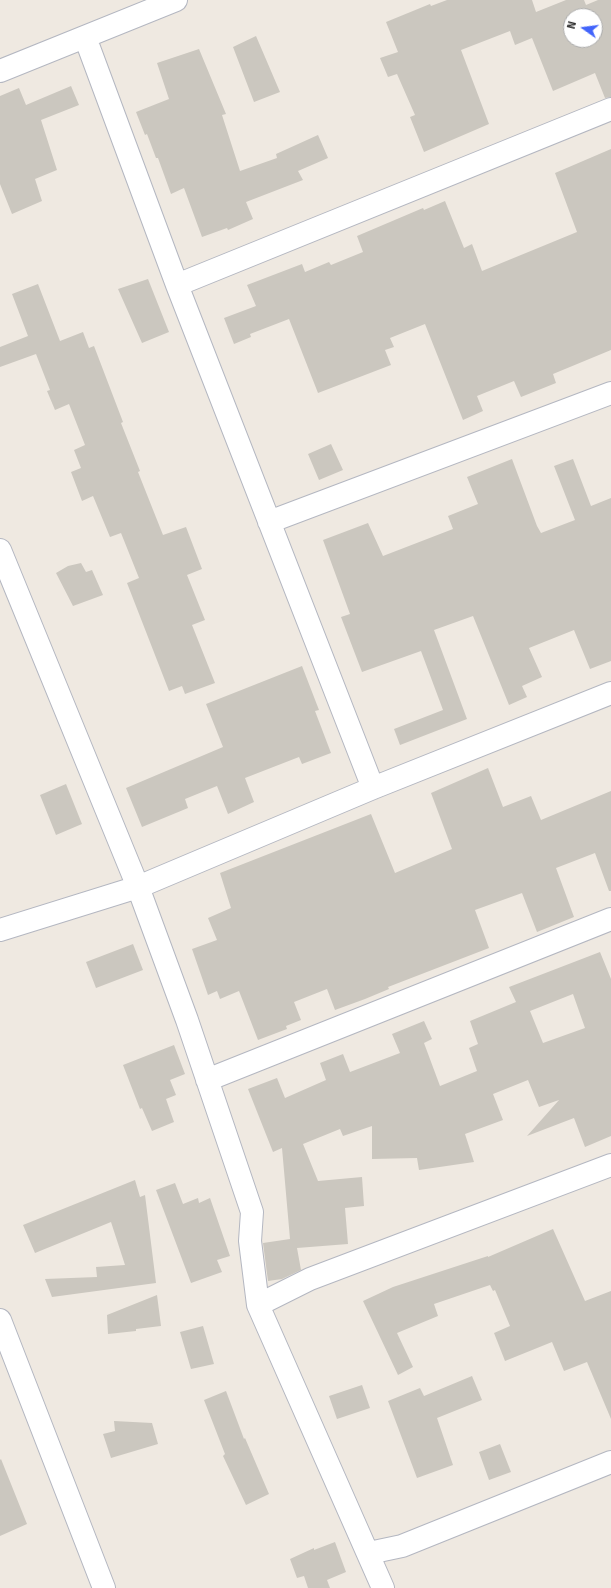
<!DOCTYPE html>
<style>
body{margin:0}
#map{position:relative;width:611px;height:1588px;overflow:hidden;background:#efe9e1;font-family:Signika,sans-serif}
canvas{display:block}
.north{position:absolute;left:563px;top:8px;width:40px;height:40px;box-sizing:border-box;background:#fff;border:1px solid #ababab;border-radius:50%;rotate:284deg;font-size:11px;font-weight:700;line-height:16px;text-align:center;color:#2e2e2e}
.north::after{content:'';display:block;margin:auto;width:14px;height:18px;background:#4264fb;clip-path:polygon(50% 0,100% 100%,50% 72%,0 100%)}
</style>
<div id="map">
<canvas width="611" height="1588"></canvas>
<div class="north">N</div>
</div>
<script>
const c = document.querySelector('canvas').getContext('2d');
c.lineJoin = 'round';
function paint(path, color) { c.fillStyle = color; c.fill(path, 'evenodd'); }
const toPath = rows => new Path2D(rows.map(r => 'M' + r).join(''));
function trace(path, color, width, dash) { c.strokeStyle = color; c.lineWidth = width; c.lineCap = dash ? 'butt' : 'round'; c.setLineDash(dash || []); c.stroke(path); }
paint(toPath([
 [447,0,532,0,536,12,566,0,584,0,586,5,598,0,611,0,611,97,605,98,595,73,553,91,532,38,515,45,510,31,461,50,489,124,424,152,410,117,415,115,397,74,388,77,380,58,398,52,386,22,430,4,431,6],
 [571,16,595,16,595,40,571,40],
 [256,36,280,92,254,102,233,47],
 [199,49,226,114,222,115,240,171,277,158,276,154,318,135,328,158,298,171,303,180,246,202,253,219,228,230,227,228,202,237,184,188,171,194,158,158,156,158,147,134,145,135,136,112,169,99,157,63],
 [71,86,79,105,41,120,57,170,35,179,42,201,12,214,0,184,0,96,19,88,26,105],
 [611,149,611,350,553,374,556,383,521,397,514,381,477,396,483,411,463,420,425,324,390,338,394,347,385,350,391,365,318,393,289,319,250,334,251,337,234,344,224,318,256,306,247,285,302,264,305,272,329,262,331,265,363,252,357,236,423,208,424,210,445,201,464,248,472,244,482,271,577,232,555,173],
 [148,279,169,332,142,343,118,289],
 [38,284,60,341,83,332,89,348,94,346,123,422,121,423,140,471,138,472,163,535,186,527,202,569,187,575,205,620,192,625,215,683,185,694,182,686,169,691,127,583,139,578,121,533,110,537,93,496,82,501,71,472,81,468,74,450,85,445,69,404,55,410,47,391,50,390,36,354,0,367,0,347,28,336,12,294],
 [331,444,343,470,319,480,308,454],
 [512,459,537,526,541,533,575,520,554,466,573,459,591,506,611,498,611,661,590,669,574,630,529,648,542,677,522,686,527,697,509,705,473,616,434,630,467,719,400,745,394,729,443,710,421,651,362,672,341,617,350,614,323,540,368,523,383,556,453,529,448,516,478,504,467,477],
 [81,563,86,572,92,570,103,595,73,606,56,573,68,566],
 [302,666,319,710,315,711,331,753,302,764,299,757,245,778,254,802,228,814,217,786,185,799,188,808,142,827,126,788,223,747,206,704],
 [488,768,503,807,531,796,541,820,611,791,611,891,609,891,595,853,556,868,574,917,537,932,522,893,475,910,489,948,388,987,389,989,365,999,335,1010,327,989,294,1002,301,1020,286,1026,287,1029,258,1040,239,991,220,999,217,991,208,995,192,949,217,940,208,918,231,908,220,873,371,814,395,873,452,849,431,793],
 [66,784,82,824,56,835,40,795],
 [133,944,143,970,96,988,86,962],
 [600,952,611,979,611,1136,585,1147,574,1118,527,1136,559,1100,539,1107,528,1080,493,1094,503,1120,465,1134,474,1162,419,1170,417,1158,372,1159,372,1126,343,1136,340,1129,303,1144,318,1181,362,1177,364,1206,345,1208,348,1244,297,1248,301,1270,282,1279,268,1281,263,1243,290,1239,282,1148,273,1152,248,1089,277,1078,285,1098,326,1080,320,1063,343,1054,350,1072,400,1053,392,1034,424,1021,432,1039,424,1043,440,1086,477,1071,469,1048,478,1044,470,1021,516,1002,509,987],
 [573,994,585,1028,543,1043,530,1011],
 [174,1045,185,1074,170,1080,176,1095,166,1099,174,1122,152,1131,142,1108,140,1109,123,1065],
 [135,1180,140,1197,145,1195,156,1283,52,1297,45,1279,97,1277,96,1267,125,1265,111,1222,35,1253,23,1225],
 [175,1183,183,1204,198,1198,199,1203,210,1198,230,1256,217,1260,222,1272,191,1283,156,1190],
 [553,1229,585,1301,611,1291,611,1419,587,1362,564,1371,552,1342,505,1361,494,1333,510,1326,495,1290,493,1291,490,1285,434,1304,438,1316,397,1333,413,1367,398,1375,363,1301,393,1287,488,1256,488,1257],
 [157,1295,161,1326,136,1329,136,1331,108,1334,107,1315],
 [203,1326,214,1364,191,1369,180,1332],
 [472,1376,482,1400,437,1418,453,1465,417,1478,388,1401,420,1388,424,1396],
 [362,1385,370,1408,337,1419,329,1396],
 [226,1391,244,1439,245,1438,269,1494,246,1505,223,1456,225,1454,204,1400],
 [114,1421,152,1423,158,1444,111,1458,103,1434,115,1431],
 [500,1444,511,1472,489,1480,479,1452],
 [1,1459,27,1524,0,1536,0,1460],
 [335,1542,346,1572,327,1580,330,1588,308,1588,304,1576,297,1578,290,1559,314,1548,314,1550]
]), '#cbc7bf');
const street = toPath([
 [85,37,177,285,373,788],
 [0,71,176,0],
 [177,285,611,109],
 [269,522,611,393],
 [0,550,138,887,187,1020,252,1212,250,1241,258,1305,383,1588],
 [0,930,138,887,373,788,611,693],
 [207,1080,611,919],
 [258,1305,310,1279,611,1165],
 [0,1320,104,1588],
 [369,1553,402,1546,611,1462]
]);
trace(street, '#b4b7c1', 24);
trace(street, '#fff', 22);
</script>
